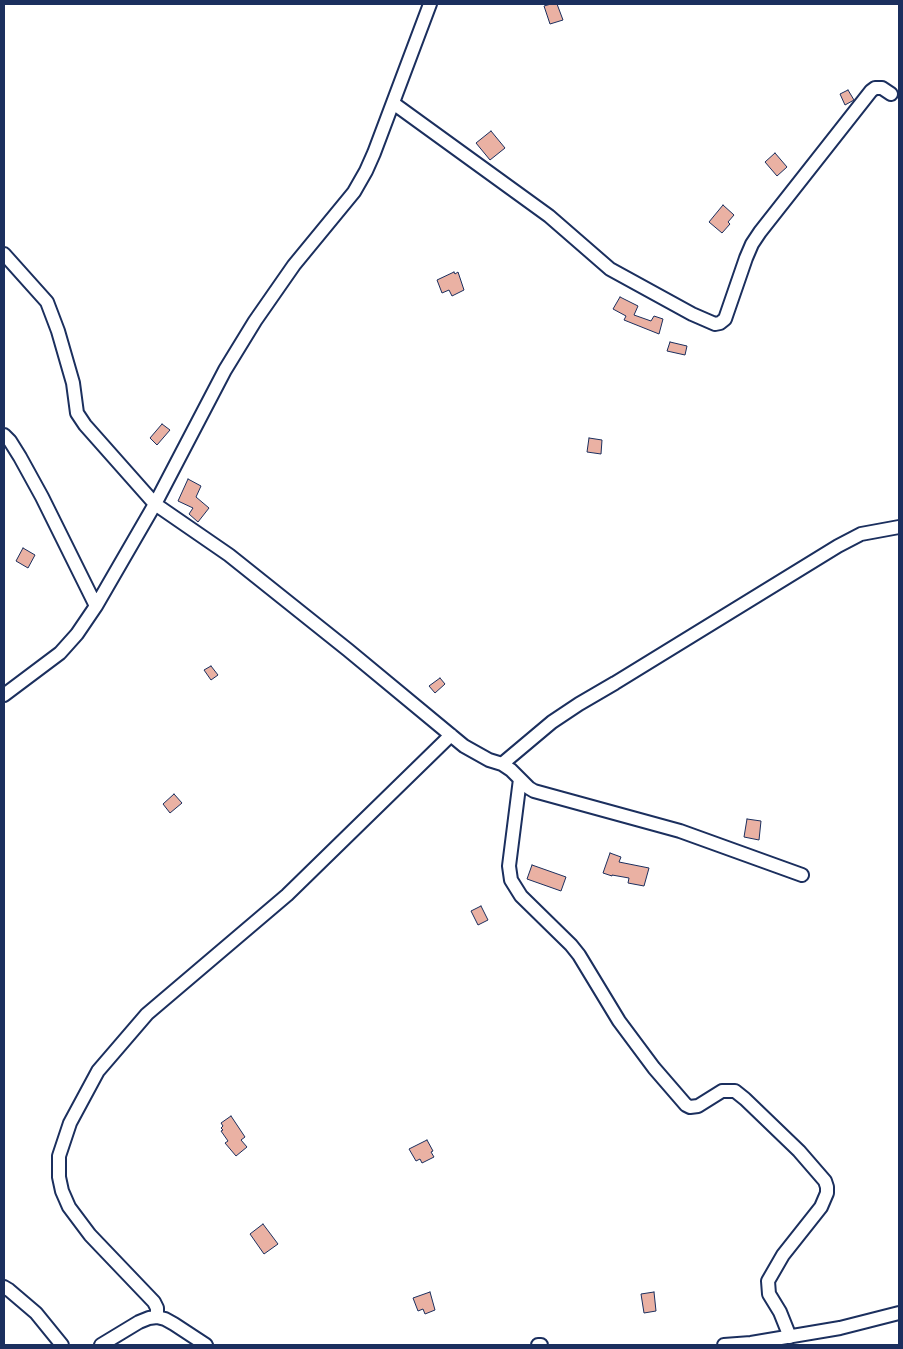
<!DOCTYPE html>
<style>
body{margin:0}
#map{position:relative;width:903px;height:1349px;overflow:hidden;background:#fff;font-family:Mynerve,sans-serif}
canvas{display:block}
.frame{position:absolute;inset:0;border:5px solid #1b2f5e;pointer-events:none}
</style>
<div id="map">
<canvas width="903" height="1349"></canvas>
<div class="frame"></div>
</div>
<script>
const c = document.querySelector('canvas').getContext('2d');
c.lineJoin = 'round';
function paint(path, color) { c.fillStyle = color; c.fill(path, 'evenodd'); }
const toPath = rows => new Path2D(rows.map(r => 'M' + r).join(''));
function trace(path, color, width, dash) { c.strokeStyle = color; c.lineWidth = width; c.lineCap = dash ? 'butt' : 'round'; c.setLineDash(dash || []); c.stroke(path); }
const building = toPath([
 [551,4,557,4,563,20,550,24,544,6,551,4],
 [848,90,854,100,845,105,840,94,848,90],
 [491,131,505,148,490,160,476,143,491,131],
 [775,153,787,167,777,176,765,162,775,153],
 [723,205,734,215,728,222,730,224,722,233,709,222,723,205],
 [454,272,455,274,458,272,464,290,452,296,449,290,442,293,437,280,454,272],
 [620,297,638,306,634,315,651,321,654,316,663,319,659,334,624,320,626,316,613,309,620,297],
 [670,342,687,346,685,355,667,351,670,342],
 [162,424,170,430,157,445,150,438,162,424],
 [589,438,602,440,601,454,587,452,589,438],
 [188,479,201,486,196,497,209,508,198,522,189,514,193,508,178,501,188,479],
 [23,548,35,555,28,568,16,561,23,548],
 [211,666,218,675,211,680,204,670,211,666],
 [440,678,445,684,435,693,429,686,440,678],
 [174,794,182,803,170,813,163,804,174,794],
 [747,819,761,821,759,840,744,837,747,819],
 [610,853,621,857,619,862,649,868,644,886,628,883,629,878,612,875,612,876,603,873,610,853],
 [532,865,566,877,561,891,527,879,532,865],
 [481,906,488,920,478,925,471,911,481,906],
 [231,1116,245,1137,241,1140,247,1147,236,1156,225,1143,228,1141,221,1131,223,1130,221,1128,223,1126,221,1123,231,1116],
 [427,1140,433,1151,431,1152,434,1157,422,1163,420,1159,416,1161,409,1149,427,1140],
 [263,1224,278,1244,264,1254,250,1234,263,1224],
 [430,1292,435,1310,425,1314,423,1309,418,1311,413,1298,430,1292],
 [654,1292,656,1311,644,1313,641,1294,654,1292]
]);
paint(building, '#eab1a3');
trace(building, '#1b2f5e', 1);
const street = toPath([
 [393,103,549,216,610,269,692,314,715,324,720,323,725,319,746,258,752,244,760,232,871,91,875,88,882,88,891,94],
 [4,254,47,302,58,331,73,383,77,413,85,425,155,504,229,555,348,650,464,746,489,760,502,764,511,770,529,788,534,791,680,831,802,875],
 [4,435,10,441,20,457,42,497,96,606],
 [4,695,60,653,77,634,96,606,155,504,225,370,255,321,294,265,354,192,366,171,374,153,430,4],
 [502,764,552,722,579,704,615,683,838,546,861,534,899,527],
 [520,779,509,866,511,880,521,896,571,945,579,955,619,1021,654,1068,686,1105,690,1107,698,1106,722,1091,735,1091,745,1099,799,1151,825,1181,827,1187,827,1193,821,1207,783,1255,768,1281,769,1294,780,1312,790,1337],
 [4,1287,9,1290,36,1313,62,1345],
 [157,1317,157,1308,154,1302,90,1235,69,1207,62,1191,59,1177,59,1156,70,1123,98,1071,147,1014,287,895,451,735],
 [101,1345,139,1322,149,1318,157,1317,165,1319,174,1324,206,1345],
 [538,1345,541,1345],
 [724,1345,751,1343,840,1328,899,1313]
]);
trace(street, '#1b2f5e', 16);
trace(street, '#fff', 12);
</script>
